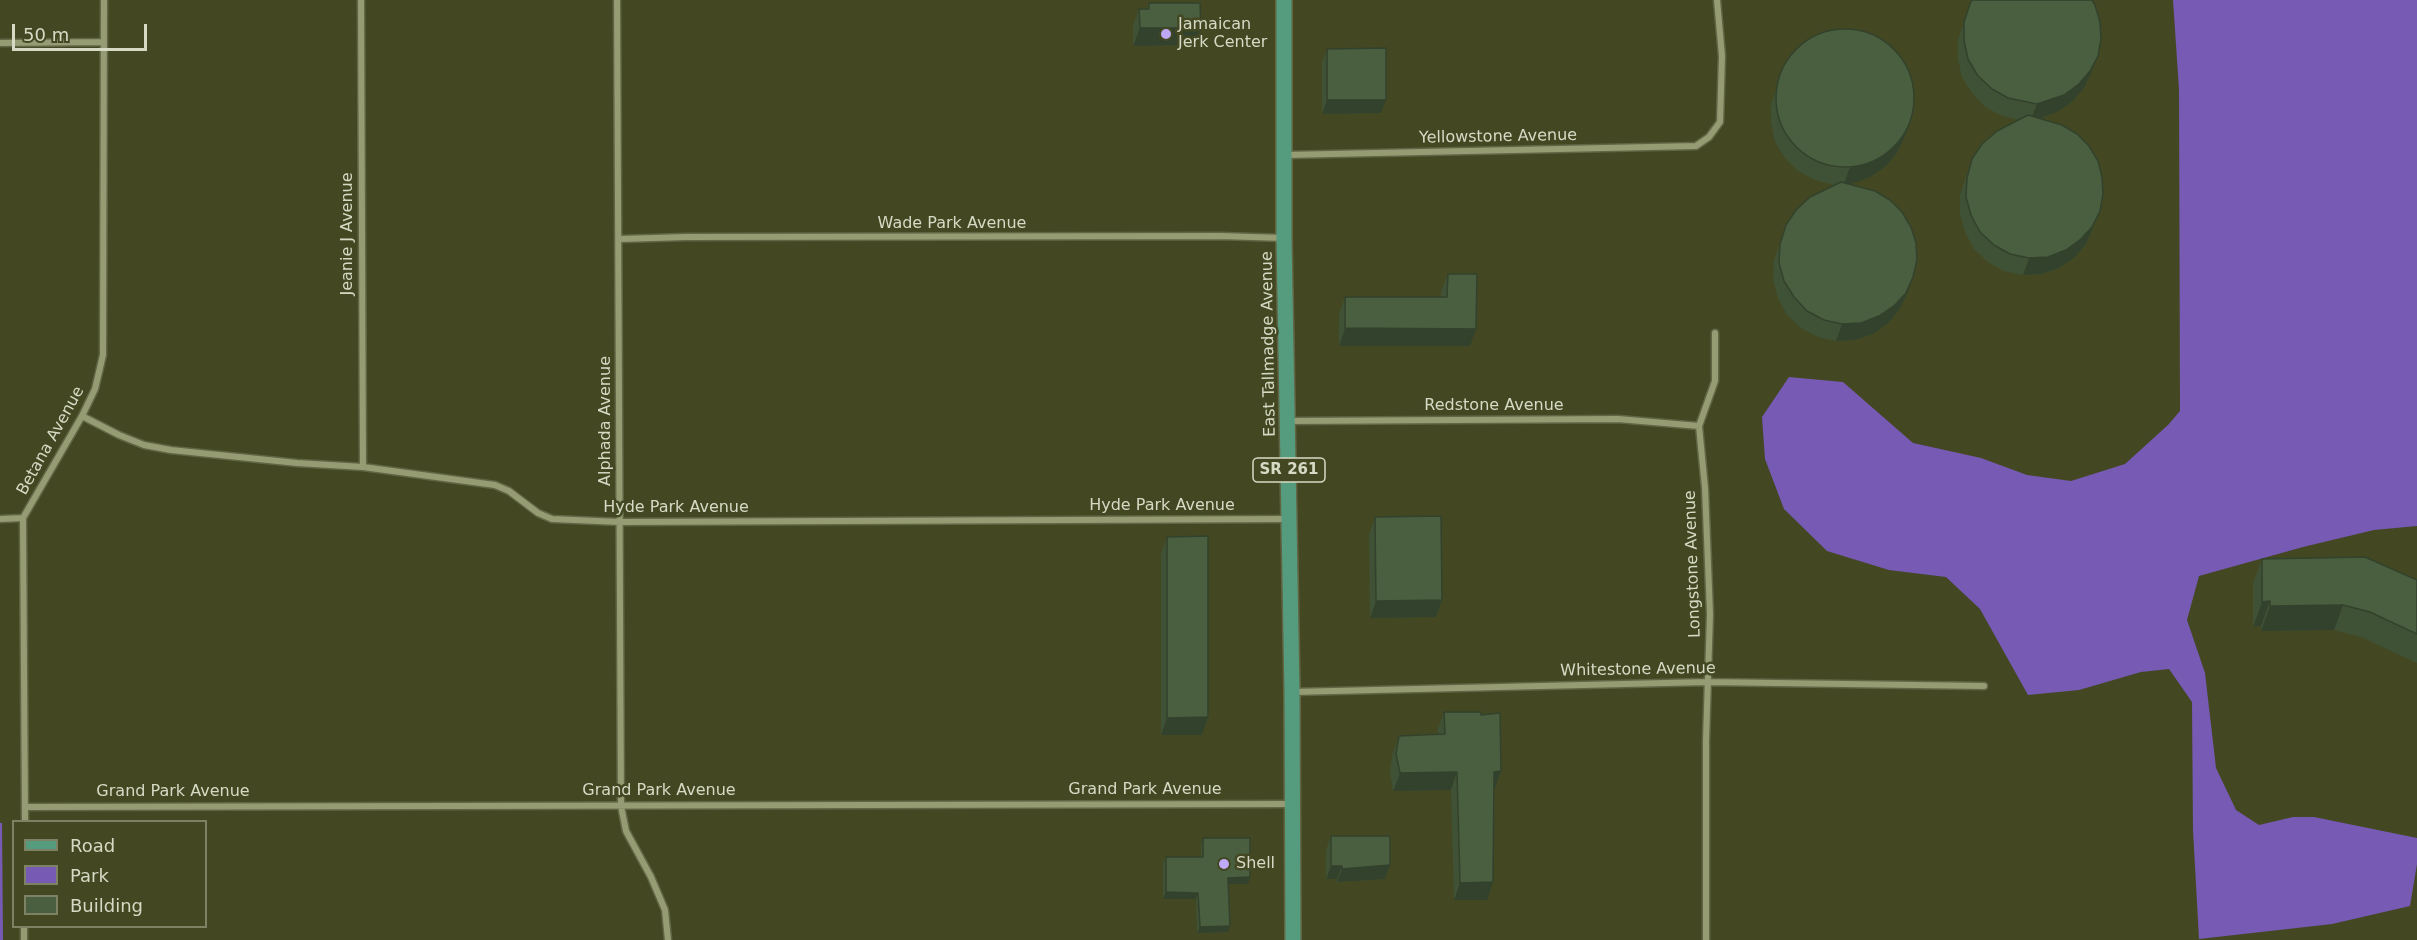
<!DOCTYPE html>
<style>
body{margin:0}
#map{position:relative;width:2417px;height:940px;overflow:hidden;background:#434823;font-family:"DejaVu Sans",sans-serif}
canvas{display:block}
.legend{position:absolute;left:12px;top:820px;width:195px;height:108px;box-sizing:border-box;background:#434823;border:2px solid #7e8264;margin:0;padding:8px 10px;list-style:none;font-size:18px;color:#d6dac5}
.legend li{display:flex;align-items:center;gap:12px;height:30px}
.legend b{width:30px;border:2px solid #7e8264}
.scale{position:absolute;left:12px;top:24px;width:135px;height:27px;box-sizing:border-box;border:3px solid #d6dac5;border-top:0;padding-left:8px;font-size:18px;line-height:21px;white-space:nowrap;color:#d6dac5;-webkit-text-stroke:4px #434823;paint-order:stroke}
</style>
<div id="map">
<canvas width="2417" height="940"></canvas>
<ul class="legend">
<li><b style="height:8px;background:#559c7e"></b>Road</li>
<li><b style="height:16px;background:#765ab4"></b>Park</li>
<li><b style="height:16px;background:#495f3f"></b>Building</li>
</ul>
<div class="scale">50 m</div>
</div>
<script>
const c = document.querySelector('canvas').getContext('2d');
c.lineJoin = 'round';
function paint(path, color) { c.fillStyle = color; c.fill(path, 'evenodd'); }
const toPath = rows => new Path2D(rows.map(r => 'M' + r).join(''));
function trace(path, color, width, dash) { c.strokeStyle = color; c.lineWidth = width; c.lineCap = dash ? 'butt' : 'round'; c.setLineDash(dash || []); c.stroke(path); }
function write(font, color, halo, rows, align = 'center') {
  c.font = font + ' "DejaVu Sans",sans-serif'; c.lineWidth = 5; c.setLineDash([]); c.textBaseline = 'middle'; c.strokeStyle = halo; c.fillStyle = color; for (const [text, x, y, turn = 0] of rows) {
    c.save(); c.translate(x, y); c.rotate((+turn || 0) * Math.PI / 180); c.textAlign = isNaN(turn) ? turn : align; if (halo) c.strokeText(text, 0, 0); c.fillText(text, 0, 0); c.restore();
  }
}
paint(toPath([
 [2173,0,2417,0,2417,526,2374,530,2303,547,2199,576,2187,620,2205,673,2216,768,2236,810,2259,825,2293,817,2314,817,2417,838,2417,864,2410,906,2332,924,2199,939,2193,830,2192,702,2169,669,2141,672,2079,690,2028,695,1980,609,1946,577,1889,570,1827,551,1784,509,1765,459,1762,417,1789,377,1843,382,1913,443,1981,458,2027,475,2071,481,2125,464,2168,425,2180,411,2179,89],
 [0,823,2,823,3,940,0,940]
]), '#765ab4');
const street = toPath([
 [361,0,363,467],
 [617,0,621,806,626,831,651,877,665,910,668,940],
 [0,43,104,42],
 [1285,155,1696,146,1709,137,1720,122,1722,56,1717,0],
 [620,239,686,237,1220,236,1284,238],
 [82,416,119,435,144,445,171,450,297,463,363,467,495,485,509,491,538,513,552,519,620,522,1289,519],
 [1289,421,1618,419,1699,426],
 [0,519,23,518],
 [1292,692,1707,682,1984,686],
 [26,807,1292,804],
 [25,822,23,518,82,416,95,389,103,355,104,0],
 [24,926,24,940],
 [1706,940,1706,741,1710,614,1705,488,1699,426,1715,381,1715,333]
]);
const primary = toPath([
 [1284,0,1284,238,1292,692,1293,940]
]);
trace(street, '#616544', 9);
trace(primary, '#616544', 18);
trace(street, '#959c74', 6);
trace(primary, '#559c7e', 15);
paint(toPath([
 [1149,3,1194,45,1133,46,1133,26,1139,9,1147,9],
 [1970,4,2091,73,2084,88,2073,101,2057,112,2039,119,2100,211,2093,228,2086,244,2075,257,2059,268,2042,274,2023,275,2004,271,1988,262,1974,249,1965,232,1960,214,1960,195,1972,159,2020,120,2002,116,1985,107,1972,93,1962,77,1958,59,1958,40],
 [1327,49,1381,113,1322,114,1322,62],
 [1783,69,1911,120,1904,138,1897,153,1886,166,1870,177,1850,184,1907,294,1899,310,1888,323,1873,334,1855,340,1836,341,1818,337,1801,328,1787,315,1778,298,1773,280,1774,261,1786,225,1834,185,1815,180,1798,171,1785,158,1775,142,1771,123,1771,105],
 [1448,274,1470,346,1339,346,1339,314,1345,297,1441,297,1441,292],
 [1375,517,1442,600,1436,617,1370,618,1369,535],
 [1167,537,1202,735,1161,735,1161,554],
 [2262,559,2417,580,2417,663,2361,637,2334,630,2261,631,2261,626,2253,627,2253,584],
 [1444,712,1481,715,1501,771,1495,789,1494,789,1487,900,1454,900,1451,790,1393,791,1390,771,1393,753,1399,736,1438,735,1438,729],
 [1331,836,1390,865,1385,879,1337,882,1337,879,1326,879,1326,850],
 [1203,838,1248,884,1229,884,1228,932,1197,933,1196,899,1163,899,1163,864,1166,857,1201,857,1201,845]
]), '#3f5236');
paint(toPath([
 [1140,28,1201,28,1194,45,1133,46],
 [2098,56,2091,73,2084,88,2073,101,2057,112,2030,122,2037,104],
 [1327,100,1386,100,1381,113,1322,114],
 [1911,120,1904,138,1897,153,1886,166,1870,177,1843,187,1849,169],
 [2100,211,2093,228,2086,244,2075,257,2059,268,2042,274,2023,275,2029,258],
 [1913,277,1907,294,1899,310,1888,323,1873,334,1855,340,1836,341,1842,324],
 [1345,328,1476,329,1470,346,1339,346],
 [1442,600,1436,617,1370,618,1376,601],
 [2270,601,2261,626,2253,627,2262,602],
 [2343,605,2334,630,2261,631,2270,606],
 [1208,717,1202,735,1161,735,1167,718],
 [1501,771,1495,789,1488,789,1494,772],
 [1457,772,1451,790,1393,791,1400,773],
 [1390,865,1385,879,1337,882,1342,869],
 [1331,866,1342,866,1337,879,1326,879],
 [1250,877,1248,884,1226,884,1228,878],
 [1493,882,1487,900,1454,900,1460,883],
 [1166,892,1198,893,1196,899,1163,899],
 [1230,926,1228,932,1197,933,1200,927]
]), '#33422c');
const building = toPath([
 [1972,0,2092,0,2095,5,2100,22,2101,39,2098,56,2090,71,2079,84,2064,95,2037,104,2008,98,1992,89,1978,76,1968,59,1964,41,1964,22,1970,4,1972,0],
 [1149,3,1200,3,1201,28,1140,28,1139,9,1149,9,1149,3],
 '1776 98a69 69 0 1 1 138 0a69 69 0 1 1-138 0Z',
 [1386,48,1386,100,1327,100,1327,49,1386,48],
 [2028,115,2062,125,2077,134,2089,146,2098,161,2102,177,2103,194,2100,211,2092,227,2081,239,2066,250,2048,257,2029,258,2010,254,1994,245,1980,232,1971,215,1966,197,1967,178,1972,159,1982,144,1997,131,2028,115],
 [1841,182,1875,191,1890,200,1902,212,1911,227,1916,243,1917,260,1913,277,1906,293,1895,305,1879,316,1861,323,1842,324,1824,320,1807,311,1794,297,1784,281,1779,263,1780,244,1786,225,1796,210,1810,197,1841,182],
 [1448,274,1477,274,1476,329,1345,328,1345,297,1447,297,1448,274],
 [1441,516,1442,600,1376,601,1375,517,1441,516],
 [1208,536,1208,717,1167,718,1167,537,1208,536],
 [2365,557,2417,580,2417,634,2370,612,2343,605,2270,606,2270,601,2262,602,2262,559,2365,557],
 [1444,712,1481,712,1481,715,1500,713,1501,771,1494,772,1493,882,1460,883,1457,772,1400,773,1396,754,1399,736,1445,734,1444,712],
 [1331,836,1390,836,1390,865,1342,869,1342,866,1331,866,1331,836],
 [1203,838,1250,838,1250,877,1228,878,1230,926,1200,927,1198,893,1166,892,1166,857,1203,857,1203,838]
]);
paint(building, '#495f3f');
trace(building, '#33422c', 1.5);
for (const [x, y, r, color] of [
 [1166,34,6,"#bda9f5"],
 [1224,864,6,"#bda9f5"]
]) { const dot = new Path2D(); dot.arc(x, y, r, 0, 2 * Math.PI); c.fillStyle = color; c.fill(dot); trace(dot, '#434823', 2); }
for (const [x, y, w] of [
 [1289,470,72]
]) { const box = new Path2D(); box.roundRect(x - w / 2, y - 12, w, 24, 4.5); c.fillStyle = '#434823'; c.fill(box); trace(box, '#d6dac5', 1.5); }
write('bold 15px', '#d6dac5', null, [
 ["SR 261",1289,470]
]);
write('16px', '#d6dac5', '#434823', [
 ["Jamaican",1178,25],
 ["Jerk Center",1178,43],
 ["Shell",1236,864]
], 'left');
write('16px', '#d6dac5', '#434823', [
 ["Yellowstone Avenue",1498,137,-1],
 ["Wade Park Avenue",952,224],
 ["Jeanie J Avenue",348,234,-90],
 ["East Tallmadge Avenue",1269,344,-91],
 ["Redstone Avenue",1494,406],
 ["Alphada Avenue",606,421,-90],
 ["Betana Avenue",51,441,-61],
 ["Hyde Park Avenue",1162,506],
 ["Hyde Park Avenue",676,508],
 ["Longstone Avenue",1693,564,-92],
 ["Whitestone Avenue",1638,670,-1],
 ["Grand Park Avenue",1145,790],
 ["Grand Park Avenue",659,791],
 ["Grand Park Avenue",173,792]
]);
</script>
